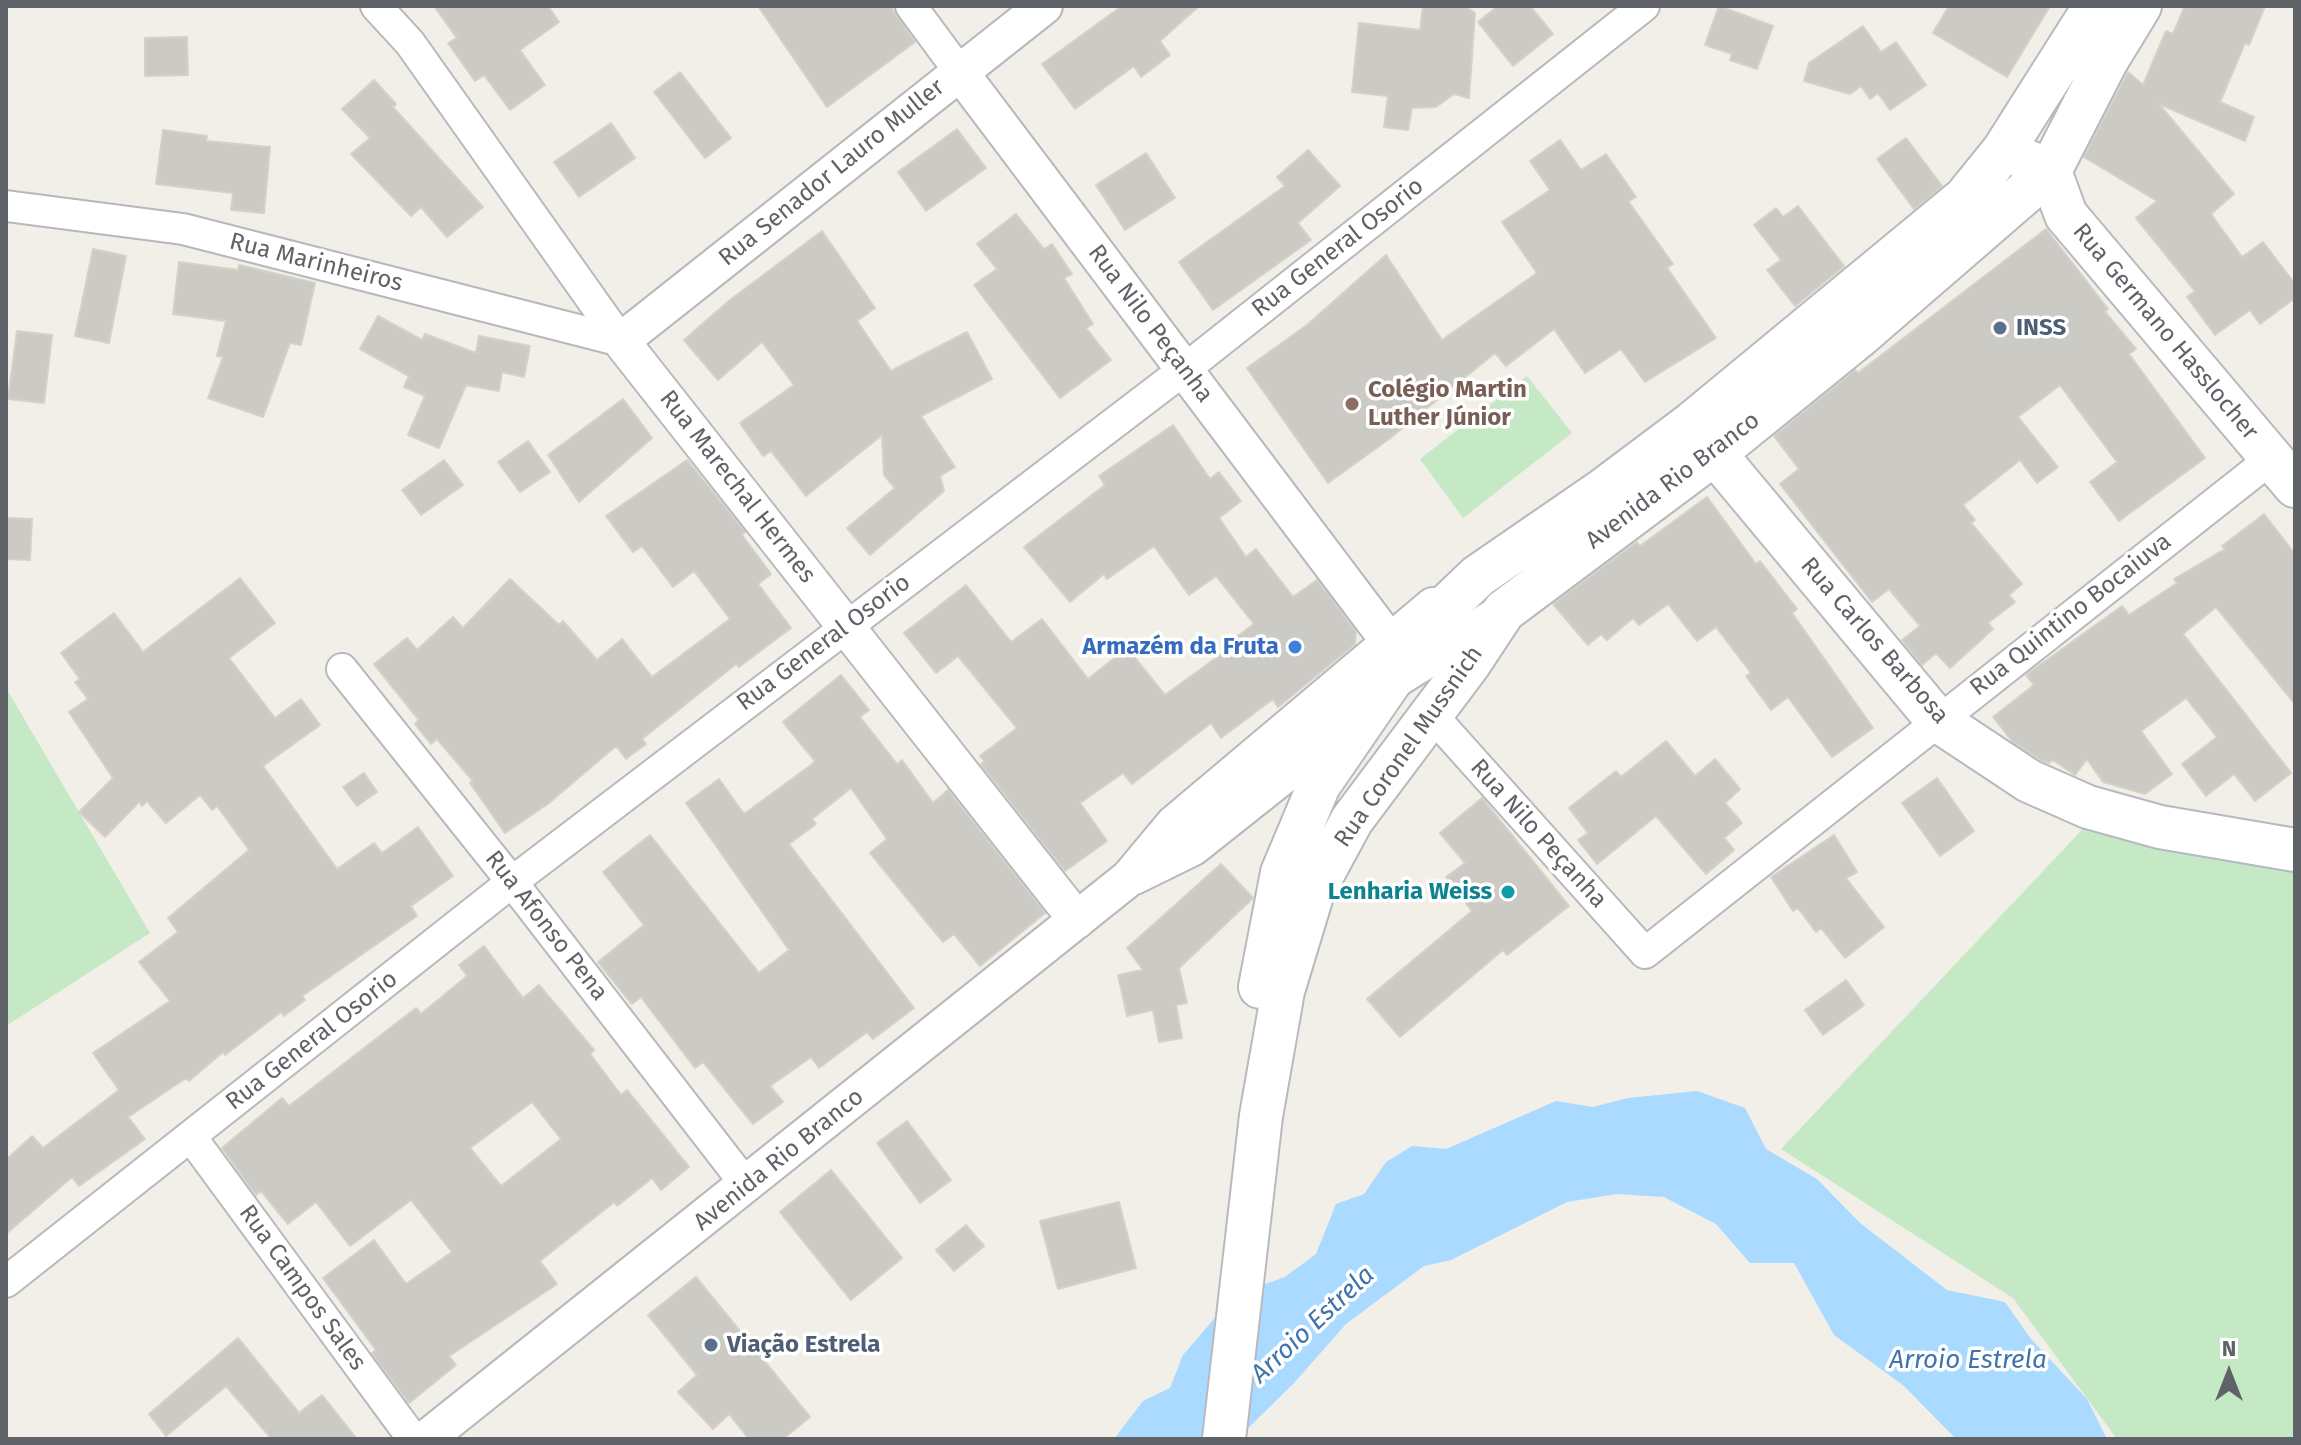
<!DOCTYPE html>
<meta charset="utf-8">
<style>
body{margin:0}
#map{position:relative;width:2301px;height:1445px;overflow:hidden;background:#f1efe8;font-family:"Fira Sans",sans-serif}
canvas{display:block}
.frame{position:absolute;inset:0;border:8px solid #5f6368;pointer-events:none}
.north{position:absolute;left:2189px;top:1333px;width:80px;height:80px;-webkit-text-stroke:6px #fff;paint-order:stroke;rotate:0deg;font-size:22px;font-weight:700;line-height:32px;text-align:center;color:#5f6368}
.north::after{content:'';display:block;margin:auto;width:28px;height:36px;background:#5f6368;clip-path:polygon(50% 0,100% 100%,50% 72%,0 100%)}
</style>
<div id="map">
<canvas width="2301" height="1445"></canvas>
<div class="frame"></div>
<div class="north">N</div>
</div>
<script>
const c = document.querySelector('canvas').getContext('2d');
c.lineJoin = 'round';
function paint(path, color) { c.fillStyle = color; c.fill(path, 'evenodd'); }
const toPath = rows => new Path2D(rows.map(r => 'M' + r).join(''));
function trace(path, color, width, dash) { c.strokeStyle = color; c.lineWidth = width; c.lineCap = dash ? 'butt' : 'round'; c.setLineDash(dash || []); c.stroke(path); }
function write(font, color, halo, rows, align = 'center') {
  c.font = font + ' "Fira Sans",sans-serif'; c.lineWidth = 7; c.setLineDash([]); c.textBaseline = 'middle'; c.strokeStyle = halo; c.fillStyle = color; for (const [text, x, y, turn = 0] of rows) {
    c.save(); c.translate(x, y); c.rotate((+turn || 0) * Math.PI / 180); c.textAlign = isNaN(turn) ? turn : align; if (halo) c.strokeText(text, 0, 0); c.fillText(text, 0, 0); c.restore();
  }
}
paint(toPath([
 [1527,376,1572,433,1463,518,1420,459],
 [6,688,150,933,6,1026],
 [2095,816,2295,855,2295,1439,2117,1439,2013,1298,1781,1149]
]), '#c5e8c5');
paint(toPath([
 [1697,1091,1745,1108,1766,1149,1817,1179,1860,1223,1947,1290,2005,1302,2031,1339,2087,1399,2107,1439,1956,1439,1904,1386,1834,1335,1794,1263,1750,1263,1716,1224,1664,1197,1617,1194,1567,1202,1451,1260,1424,1266,1346,1324,1294,1383,1237,1439,1114,1439,1143,1401,1170,1388,1183,1355,1225,1306,1257,1287,1285,1277,1316,1254,1336,1204,1364,1194,1386,1162,1412,1146,1446,1149,1556,1101,1593,1107,1628,1098]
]), '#aadaff');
const building = toPath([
 [434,6,548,6,559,22,520,50,545,85,510,110,484,75,475,81,448,43,457,38,434,6],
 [758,6,890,6,915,42,827,107,758,6],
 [1122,6,1199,6,1160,41,1170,55,1141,77,1134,66,1075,109,1042,64,1122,6],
 [1423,6,1465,6,1475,13,1469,98,1454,94,1436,107,1412,108,1408,130,1384,127,1388,96,1352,92,1359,23,1420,30,1423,6],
 [1498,6,1530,6,1553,34,1513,66,1478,22,1498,6],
 [1719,6,1773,26,1757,69,1730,60,1732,54,1705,45,1719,6],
 [1949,6,2050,6,2007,77,1933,33,1949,6],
 [2185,6,2265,6,2249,45,2245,43,2220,102,2254,117,2245,141,2159,104,2234,194,2211,214,2242,257,2263,242,2295,284,2295,298,2260,324,2250,310,2215,335,2187,297,2195,291,2136,218,2157,201,2084,157,2128,72,2143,85,2166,31,2173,34,2185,6],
 [1863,26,1881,52,1896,42,1926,85,1890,110,1878,93,1870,99,1861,86,1850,94,1804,81,1809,63,1863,26],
 [187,37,188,75,145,76,145,38,187,37],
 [680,72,731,138,705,158,654,92,680,72],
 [374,80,396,104,393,107,483,207,447,237,421,207,411,216,351,154,370,138,342,109,374,80],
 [611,123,635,158,579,197,554,162,611,123],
 [957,129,986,168,926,211,898,172,957,129],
 [163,130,207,136,206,141,270,147,264,213,231,210,233,193,156,184,163,130],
 [1906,138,1942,186,1914,209,1877,159,1906,138],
 [1560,140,1581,170,1606,154,1636,197,1628,201,1673,264,1667,268,1716,338,1645,382,1621,349,1585,373,1554,329,1506,366,1495,353,1389,439,1328,483,1247,368,1307,325,1386,255,1442,340,1537,273,1502,222,1550,190,1530,161,1560,140],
 [1308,150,1340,186,1298,223,1311,240,1213,310,1179,262,1285,186,1277,177,1308,150],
 [1146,153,1175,198,1125,230,1096,185,1146,153],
 [1798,206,1844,266,1795,306,1767,270,1781,260,1754,225,1776,208,1783,217,1798,206],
 [1016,214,1044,249,1052,244,1072,274,1064,278,1093,324,1086,328,1111,360,1060,398,974,285,997,269,977,244,1016,214],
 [2046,229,2108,309,2105,312,2136,349,2129,354,2205,458,2119,521,2090,482,2117,462,2060,385,2018,417,2058,467,2037,483,2020,460,1963,505,1975,520,1971,523,2022,584,2009,595,2015,602,1988,623,1993,629,1950,668,1936,653,1922,665,1902,640,1920,626,1889,589,1872,602,1780,484,1799,469,1774,436,1855,370,1858,373,2046,229],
 [822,231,875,308,857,321,891,371,967,332,992,379,921,416,955,467,940,476,944,491,870,555,847,528,895,488,884,475,882,435,806,496,771,451,763,456,740,423,794,385,762,342,718,380,684,340,730,300,822,231],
 [93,249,126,256,109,343,75,336,93,249],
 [179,262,238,270,239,265,315,283,301,345,290,343,263,417,208,398,223,357,217,356,226,321,173,314,179,262],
 [378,316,422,340,425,334,476,353,479,336,530,346,524,377,502,372,499,391,466,385,439,448,408,435,425,396,404,387,409,376,360,349,378,316],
 [17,331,52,335,44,403,8,399,17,331],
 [623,399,652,438,579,502,548,455,623,399],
 [1173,425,1210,479,1219,472,1241,501,1219,518,1246,557,1256,549,1293,597,1317,580,1356,632,1355,644,1278,707,1273,699,1221,738,1211,723,1132,784,1123,773,1080,803,1107,841,1065,871,981,764,985,761,980,756,1017,728,958,656,936,673,904,633,966,585,1011,642,1042,619,1088,679,1127,648,1165,695,1234,645,1231,641,1254,624,1216,576,1189,595,1154,546,1107,579,1104,574,1070,602,1024,547,1105,485,1099,476,1173,425],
 [528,441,550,472,520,492,498,462,528,441],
 [444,460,463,485,421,515,402,490,444,460],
 [687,460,745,532,742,535,771,574,758,584,791,628,739,667,736,664,642,739,646,744,626,759,616,746,549,803,505,833,470,783,473,781,437,739,431,744,415,724,419,720,374,664,407,638,417,650,453,617,463,628,510,579,559,625,563,621,597,660,622,639,652,677,730,619,694,571,673,587,642,546,633,552,606,516,687,460],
 [1707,497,1756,564,1760,561,1797,609,1792,613,1873,728,1832,757,1788,697,1771,710,1746,676,1751,673,1716,627,1697,641,1668,604,1639,625,1633,618,1607,640,1601,634,1588,645,1553,604,1637,542,1640,546,1707,497],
 [2264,514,2295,554,2295,704,2216,607,2183,634,2291,773,2255,801,2234,774,2206,796,2182,764,2217,737,2186,698,2141,731,2172,774,2145,794,2103,782,2087,759,2075,775,2053,760,2049,763,2041,760,2012,741,1993,717,2034,685,2026,675,2122,606,2129,615,2177,583,2174,579,2225,549,2222,546,2264,514],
 [6,518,32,519,30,560,6,559,6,518],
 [240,578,275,623,229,658,275,718,301,699,320,725,263,766,337,869,374,843,382,853,418,827,453,876,411,906,417,916,302,996,305,1000,284,1016,281,1012,225,1055,223,1052,189,1081,186,1078,128,1117,145,1139,79,1186,72,1177,6,1234,6,1160,32,1136,43,1148,119,1090,93,1053,170,1001,139,962,178,932,168,918,249,850,217,806,212,810,200,795,166,823,147,801,142,806,139,802,105,837,79,812,113,778,69,712,88,699,75,682,80,679,61,653,114,613,143,652,240,578],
 [841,675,869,710,860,717,897,764,902,760,933,803,948,790,1045,913,980,966,954,934,943,942,870,853,887,839,851,788,812,819,816,824,789,844,914,1008,873,1039,867,1032,819,1068,811,1057,770,1086,783,1102,753,1124,703,1062,695,1068,641,997,632,1004,598,962,644,925,603,872,650,835,759,973,789,950,686,803,719,779,744,814,811,765,815,761,783,722,841,675],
 [1666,741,1695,776,1715,759,1740,789,1725,803,1742,823,1724,838,1734,850,1706,874,1656,816,1597,864,1578,840,1588,833,1569,808,1616,771,1621,777,1666,741],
 [364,773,377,792,357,806,343,787,364,773],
 [1937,778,1974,831,1940,856,1902,803,1937,778],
 [1482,798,1569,906,1507,955,1503,950,1400,1037,1367,999,1472,911,1446,877,1465,863,1440,833,1482,798],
 [1834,835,1857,872,1846,878,1884,927,1845,958,1821,928,1816,932,1798,908,1793,911,1771,877,1834,835],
 [1221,864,1253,898,1179,968,1187,1003,1176,1005,1182,1038,1159,1042,1153,1010,1127,1016,1118,975,1143,970,1127,948,1221,864],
 [484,946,523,998,539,985,594,1050,590,1054,621,1095,627,1090,689,1167,661,1190,652,1178,617,1206,614,1202,540,1261,557,1284,449,1356,456,1365,409,1403,372,1353,376,1350,323,1278,374,1240,406,1284,452,1252,411,1200,350,1246,316,1202,288,1224,261,1191,256,1195,222,1148,282,1098,289,1106,416,1008,421,1014,467,976,459,965,484,946],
 [532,1102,561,1139,501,1186,470,1148,532,1102],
 [1846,980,1864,1005,1823,1035,1805,1010,1846,980],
 [907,1121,951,1180,920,1203,877,1143,907,1121],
 [831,1170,902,1258,851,1300,780,1212,831,1170],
 [1119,1202,1136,1268,1058,1289,1040,1221,1119,1202],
 [966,1225,984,1246,954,1271,936,1250,966,1225],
 [696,1277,810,1417,783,1439,749,1439,729,1414,713,1429,678,1392,697,1375,648,1315,696,1277],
 [238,1338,299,1413,322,1395,357,1439,267,1439,270,1437,226,1386,166,1436,149,1414,238,1338]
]);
paint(building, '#cccac5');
trace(building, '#d6d1c6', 2);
const minor = toPath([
 [376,6,410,43,621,341],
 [911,6,959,71],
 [6,206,183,229,621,341],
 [342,669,512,882,747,1186],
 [1431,714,1645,953,2272,458],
 [191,1137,413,1439],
 [6,1282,512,882,1185,369,1644,6]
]);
const tertiary = toPath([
 [1044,6,621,341,1077,920],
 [959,71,1389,641],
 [1134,876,1193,847,1309,755,1383,687,1500,614],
 [426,1439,1129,878,1174,824,1433,606]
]);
const secondary = toPath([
 [2027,161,2050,171,2066,215,2295,486],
 [1696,431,1937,720,2029,781,2088,807,2160,827,2295,850],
 [1260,987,1282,873,1319,785,1433,619,1478,576,1603,490,1691,424,1965,198,2003,151,2095,6],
 [1224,1439,1261,1116,1283,991,1313,892,1352,820,1469,664,1504,611,1714,454,1857,338,2050,171,2107,60,2140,6]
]);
trace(minor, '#b5b8bc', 34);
trace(tertiary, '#b5b8bc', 40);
trace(secondary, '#b6babf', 46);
trace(minor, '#fff', 30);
trace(tertiary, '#fff', 36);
trace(secondary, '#fff', 42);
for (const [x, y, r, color] of [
 [2000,328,8,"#5c6f8a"],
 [1352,404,8,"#8d6e63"],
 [1295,647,8,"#3f7fe0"],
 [1508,892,8,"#0f9aa8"],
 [711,1345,8,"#5c6f8a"]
]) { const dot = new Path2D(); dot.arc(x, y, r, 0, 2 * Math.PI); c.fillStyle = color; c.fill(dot); trace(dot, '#fff', 3); }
write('24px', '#5f6368', '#fff', [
 ["Rua Senador Lauro Muller",832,173,-39],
 ["Rua General Osorio",1338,248,-38],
 ["Rua Marinheiros",316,263,14],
 ["Rua Nilo Peçanha",1150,324,53],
 ["Rua Germano Hasslocher",2165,332,50],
 ["Avenida Rio Branco",1673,481,-37],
 ["Rua Marechal Hermes",737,487,52],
 ["Rua Quintino Bocaiuva",2071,615,-38],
 ["Rua Carlos Barbosa",1874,641,49],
 ["Rua General Osorio",824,643,-37],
 ["Rua Coronel Mussnich",1409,747,-55],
 ["Rua Nilo Peçanha",1538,834,48],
 ["Rua Afonso Pena",546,926,52],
 ["Rua General Osorio",312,1041,-38],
 ["Avenida Rio Branco",779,1160,-39],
 ["Rua Campos Sales",302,1288,54]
]);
write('bold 24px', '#4e5e75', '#fff', [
 ["INSS",2016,328],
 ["Viação Estrela",727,1345]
], 'left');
write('bold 24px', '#785e54', '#fff', [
 ["Colégio Martin",1368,390],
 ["Luther Júnior",1368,418]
], 'left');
write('bold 24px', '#366cbe', '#fff', [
 ["Armazém da Fruta",1279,647]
], 'right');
write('bold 24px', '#0d838f', '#fff', [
 ["Lenharia Weiss",1492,892]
], 'right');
write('italic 26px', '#4174aa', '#fff', [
 ["Arroio Estrela",1313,1325,-43],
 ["Arroio Estrela",1968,1361]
]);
</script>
